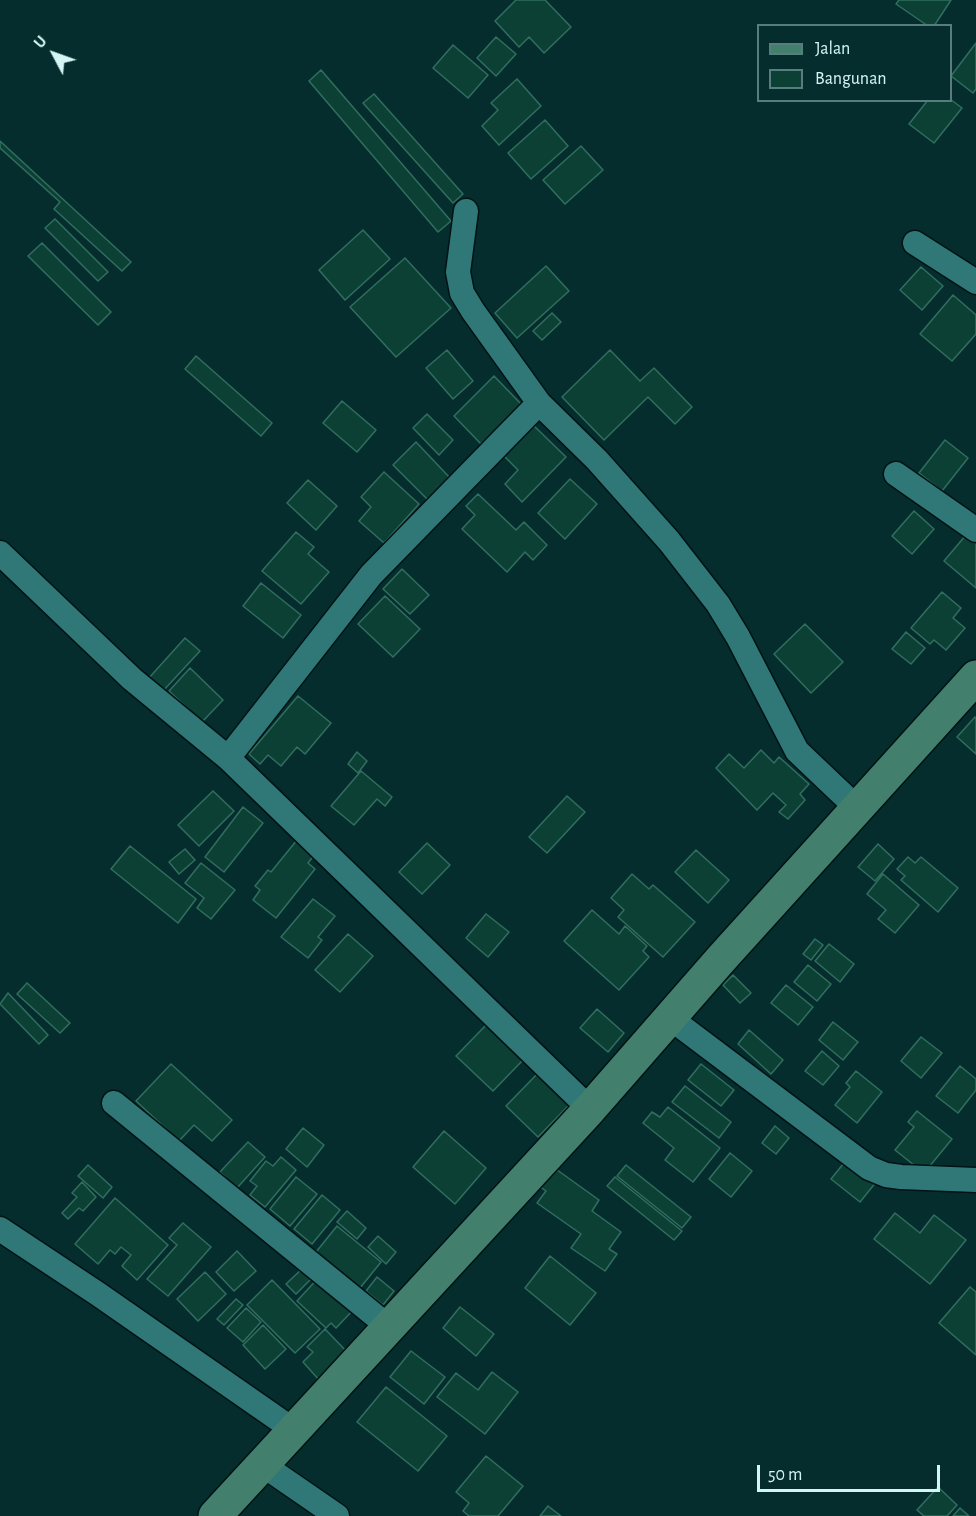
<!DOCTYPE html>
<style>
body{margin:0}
#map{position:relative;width:976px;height:1516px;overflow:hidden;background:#062d2d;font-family:"Alegreya Sans",sans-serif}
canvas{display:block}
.legend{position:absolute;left:757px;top:24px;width:195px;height:78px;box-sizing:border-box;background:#062d2d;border:2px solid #587d7d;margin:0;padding:8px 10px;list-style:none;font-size:18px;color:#d3f5f4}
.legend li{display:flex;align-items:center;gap:12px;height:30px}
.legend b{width:30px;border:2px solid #587d7d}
.north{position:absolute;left:24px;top:24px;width:60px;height:60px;-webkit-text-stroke:4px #062d2d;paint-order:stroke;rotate:311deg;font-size:16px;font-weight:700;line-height:24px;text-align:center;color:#d3f5f4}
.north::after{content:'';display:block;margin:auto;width:21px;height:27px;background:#d3f5f4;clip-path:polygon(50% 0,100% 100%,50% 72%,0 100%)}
.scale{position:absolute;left:757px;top:1465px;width:183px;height:27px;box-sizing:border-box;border:3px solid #d3f5f4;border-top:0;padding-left:8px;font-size:18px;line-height:21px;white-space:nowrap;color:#d3f5f4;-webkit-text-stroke:4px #062d2d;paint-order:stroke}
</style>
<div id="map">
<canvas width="976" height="1516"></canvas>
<ul class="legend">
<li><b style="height:8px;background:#42806d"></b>Jalan</li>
<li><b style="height:16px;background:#0d4035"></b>Bangunan</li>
</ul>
<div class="north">U</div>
<div class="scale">50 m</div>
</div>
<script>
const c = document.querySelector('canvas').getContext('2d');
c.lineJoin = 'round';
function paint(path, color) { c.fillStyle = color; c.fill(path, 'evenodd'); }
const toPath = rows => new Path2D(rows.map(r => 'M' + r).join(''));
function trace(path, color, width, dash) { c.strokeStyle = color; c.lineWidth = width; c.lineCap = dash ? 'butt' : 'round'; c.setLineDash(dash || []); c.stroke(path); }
const building = toPath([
 [516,0,545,0,571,27,544,53,529,37,519,47,495,21,516,0],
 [899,0,951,0,934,26,928,26,896,4,899,0],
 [496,37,516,54,496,76,477,58,496,37],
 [976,43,976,89,973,93,951,76,976,43],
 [453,45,488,75,468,98,433,68,453,45],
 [321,70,451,221,438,232,309,81,321,70],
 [517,79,541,106,499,145,482,126,498,110,491,103,517,79],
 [374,94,463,194,453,203,363,103,374,94],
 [950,99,962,108,934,143,909,124,928,100,950,99],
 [545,120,568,146,531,179,508,153,545,120],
 [0,141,131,262,122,271,54,209,60,202,0,148,0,141],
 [581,146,603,170,565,204,543,180,581,146],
 [55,219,108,272,98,281,45,228,55,219],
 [363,230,390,259,345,300,319,270,363,230],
 [42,243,111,312,98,325,28,256,42,243],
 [405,258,451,308,396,357,350,307,405,258],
 [546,266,569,291,517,338,495,313,546,266],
 [921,267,943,286,922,310,900,290,921,267],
 [953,295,976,315,976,334,952,361,920,334,953,295],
 [552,313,561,322,542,340,533,331,552,313],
 [447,350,473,381,453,399,426,368,447,350],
 [610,350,640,381,654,368,692,407,675,424,648,397,604,440,562,397,610,350],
 [196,356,272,423,261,436,185,369,196,356],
 [494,376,522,405,481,444,454,416,494,376],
 [342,401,376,430,357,452,323,423,342,401],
 [427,414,453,440,439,455,413,428,427,414],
 [531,423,566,457,522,502,505,484,518,470,501,453,531,423],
 [945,440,968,458,942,491,919,473,945,440],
 [416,442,451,479,428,500,393,465,416,442],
 [384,472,419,504,384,543,359,521,371,507,361,497,384,472],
 [570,479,597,504,565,539,538,513,570,479],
 [308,480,337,506,316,530,287,503,308,480],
 [478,494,516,530,524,522,547,545,533,560,525,552,507,572,462,529,475,515,466,506,478,494],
 [914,511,934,529,912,554,892,536,914,511],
 [296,532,314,547,308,554,329,572,301,604,262,571,296,532],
 [966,535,976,543,976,588,944,561,966,535],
 [402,569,429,595,410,614,383,589,402,569],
 [261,583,301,615,283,638,243,606,261,583],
 [942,592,961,608,953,618,965,628,946,650,934,640,930,644,911,628,942,592],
 [385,596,420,629,393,657,358,624,385,596],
 [805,624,843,662,811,693,774,654,805,624],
 [906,632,925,648,911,664,892,649,906,632],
 [185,638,200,651,162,692,148,679,185,638],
 [190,668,223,700,202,722,169,691,190,668],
 [298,696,331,723,305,754,297,747,281,766,268,755,260,764,249,754,298,696],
 [975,717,976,718,976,754,957,737,975,717],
 [761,750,774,763,779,757,809,784,800,794,805,800,788,819,779,812,786,805,773,793,757,810,716,768,729,754,744,768,761,750],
 [357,752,367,761,358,773,348,764,357,752],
 [361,771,392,797,385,806,377,799,354,825,331,806,361,771],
 [213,791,234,811,199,846,178,825,213,791],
 [567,796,585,812,547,853,529,837,567,796],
 [243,807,263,823,224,872,205,857,243,807],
 [297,840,315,854,308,863,315,869,276,918,253,900,260,890,255,886,268,870,271,872,297,840],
 [427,843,450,865,422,894,399,872,427,843],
 [878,844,894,859,875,881,858,867,878,844],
 [130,846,196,899,178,923,111,869,130,846],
 [185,849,195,860,179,874,169,862,185,849],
 [696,850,729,880,708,903,675,872,696,850],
 [908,857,915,863,921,857,958,888,938,912,901,880,905,876,897,869,908,857],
 [201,863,235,890,211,919,197,908,204,898,185,883,201,863],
 [632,874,649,889,653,885,695,922,663,957,618,917,624,910,611,898,632,874],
 [883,874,919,905,895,933,878,919,886,910,867,894,883,874],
 [313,899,335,916,318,937,322,940,308,958,281,937,313,899],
 [592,910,619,934,625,926,647,946,643,951,649,957,619,990,564,941,592,910],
 [486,914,509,932,488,957,466,938,486,914],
 [348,934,373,956,340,992,315,970,348,934],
 [815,939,823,945,811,960,803,954,815,939],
 [829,944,854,964,840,982,815,961,829,944],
 [808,965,831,984,817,1001,794,982,808,965],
 [733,975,751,993,740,1003,723,985,733,975],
 [27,983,70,1023,60,1033,17,994,27,983],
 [786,985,813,1007,798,1025,771,1003,786,985],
 [8,993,48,1035,39,1044,0,1004,8,993],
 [597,1009,624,1033,608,1052,580,1028,597,1009],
 [833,1022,858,1042,843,1060,819,1040,833,1022],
 [487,1024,524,1059,493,1091,456,1056,487,1024],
 [749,1030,783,1060,771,1074,738,1044,749,1030],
 [921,1037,942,1053,921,1078,901,1061,921,1037],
 [822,1051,839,1066,823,1085,805,1071,822,1051],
 [171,1064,232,1120,212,1141,194,1125,179,1141,136,1101,171,1064],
 [701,1064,734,1090,721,1106,688,1080,701,1064],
 [960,1066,976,1079,976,1090,958,1113,936,1096,960,1066],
 [541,1070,573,1101,538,1137,506,1106,541,1070],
 [856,1071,882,1092,857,1123,835,1105,850,1087,846,1083,856,1071],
 [685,1086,731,1122,719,1138,672,1102,685,1086],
 [668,1107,720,1148,693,1182,665,1160,674,1148,643,1123,652,1112,660,1117,668,1107],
 [917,1111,952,1139,924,1173,895,1150,914,1127,908,1122,917,1111],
 [775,1126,789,1138,776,1154,762,1143,775,1126],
 [303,1128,324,1145,307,1167,286,1149,303,1128],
 [444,1131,486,1168,455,1204,413,1167,444,1131],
 [248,1142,265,1157,237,1188,220,1172,248,1142],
 [730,1153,752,1171,731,1197,709,1179,730,1153],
 [281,1157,296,1170,265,1207,250,1195,257,1186,250,1181,266,1161,273,1166,281,1157],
 [848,1158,877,1181,860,1202,831,1179,848,1158],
 [88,1165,112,1187,103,1198,78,1176,88,1165],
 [626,1165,691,1217,682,1228,617,1176,626,1165],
 [553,1167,599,1200,592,1211,621,1232,609,1249,617,1254,605,1271,571,1248,581,1234,537,1203,546,1191,539,1186,553,1167],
 [296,1177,317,1194,290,1226,270,1209,296,1177],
 [615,1177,682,1231,674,1240,607,1186,615,1177],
 [82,1182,96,1197,83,1211,79,1208,68,1219,62,1213,77,1197,72,1193,82,1182],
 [322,1195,340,1210,312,1244,294,1229,322,1195],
 [115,1198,168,1245,137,1280,122,1266,131,1255,121,1247,115,1254,110,1250,98,1264,75,1244,115,1198],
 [347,1211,366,1228,357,1239,337,1222,347,1211],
 [895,1213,920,1233,934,1215,966,1240,930,1284,874,1239,895,1213],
 [183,1223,211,1247,168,1296,147,1279,177,1245,169,1238,183,1223],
 [337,1226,381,1262,360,1288,316,1252,337,1226],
 [378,1236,396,1252,386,1264,368,1247,378,1236],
 [237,1251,256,1271,234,1291,216,1272,237,1251],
 [550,1256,596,1293,570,1325,525,1288,550,1256],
 [305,1266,315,1275,296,1294,286,1284,305,1266],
 [205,1272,226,1294,198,1321,177,1299,205,1272],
 [321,1275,355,1308,336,1328,331,1323,326,1328,297,1301,321,1275],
 [377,1277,394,1291,383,1305,366,1291,377,1277],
 [272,1280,320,1329,295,1353,247,1305,272,1280],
 [970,1287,976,1292,976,1355,939,1323,970,1287],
 [236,1299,243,1305,224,1325,217,1319,236,1299],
 [460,1307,494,1334,476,1356,443,1328,460,1307],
 [246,1308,261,1322,243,1342,227,1328,246,1308],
 [263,1325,286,1349,265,1369,243,1345,263,1325],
 [325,1329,349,1354,320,1381,303,1362,313,1352,307,1347,325,1329],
 [411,1351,445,1377,424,1404,390,1377,411,1351],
 [492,1372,518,1392,485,1434,437,1397,456,1373,478,1390,492,1372],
 [386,1387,447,1436,418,1471,357,1422,386,1387],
 [486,1456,523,1486,498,1516,469,1516,463,1511,469,1503,456,1492,486,1456],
 [938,1487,957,1505,947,1516,924,1516,917,1510,938,1487],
 [548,1506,561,1516,540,1516,548,1506],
 [960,1508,969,1516,953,1516,960,1508]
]);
paint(building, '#0d4035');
trace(building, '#306f60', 1.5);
const street = toPath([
 [466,211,458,272,462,293,473,311,539,403,597,460,669,541,718,604,738,637,797,751,857,808],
 [915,243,976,282],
 [896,474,976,530],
 [0,553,132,679,228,758,590,1109],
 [228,758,371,575,539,403],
 [670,1018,869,1168,886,1175,901,1177,976,1180],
 [114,1103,389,1327],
 [0,1229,98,1294,295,1431],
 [263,1465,337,1516]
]);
const secondary = toPath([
 [215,1516,590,1109,722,958,976,677]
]);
trace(street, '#011314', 27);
trace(secondary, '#011314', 36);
trace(street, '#307777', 24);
trace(secondary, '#42806d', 33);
</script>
